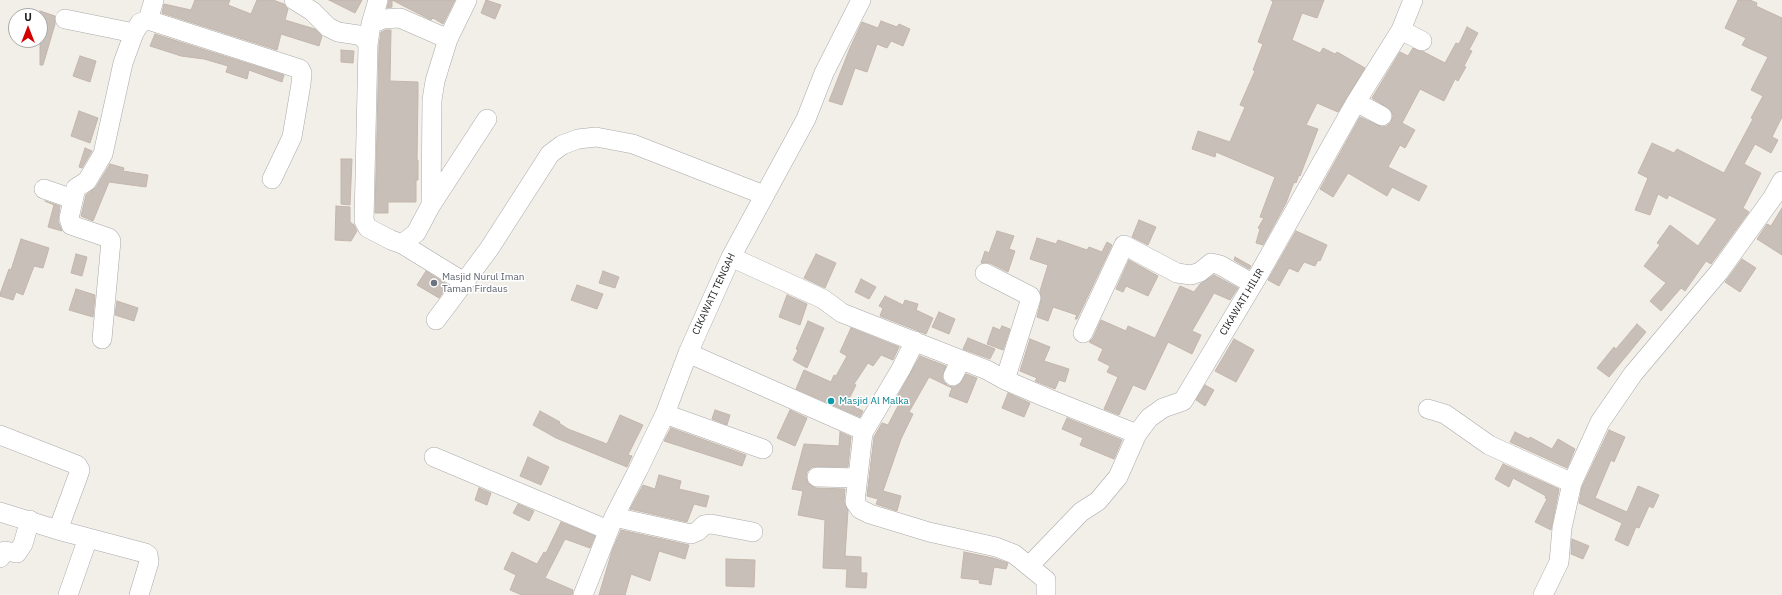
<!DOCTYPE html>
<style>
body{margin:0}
#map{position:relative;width:1782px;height:595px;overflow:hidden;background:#f2efe9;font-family:"IBM Plex Sans",sans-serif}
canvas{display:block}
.north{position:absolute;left:8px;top:8px;width:40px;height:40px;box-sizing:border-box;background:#fff;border:1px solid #a7a7a7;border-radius:50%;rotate:0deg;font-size:11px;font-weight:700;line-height:16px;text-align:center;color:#222}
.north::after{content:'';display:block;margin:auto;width:14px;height:18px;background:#d40000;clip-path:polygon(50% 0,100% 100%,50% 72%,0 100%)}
</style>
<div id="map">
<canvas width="1782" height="595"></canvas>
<div class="north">U</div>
</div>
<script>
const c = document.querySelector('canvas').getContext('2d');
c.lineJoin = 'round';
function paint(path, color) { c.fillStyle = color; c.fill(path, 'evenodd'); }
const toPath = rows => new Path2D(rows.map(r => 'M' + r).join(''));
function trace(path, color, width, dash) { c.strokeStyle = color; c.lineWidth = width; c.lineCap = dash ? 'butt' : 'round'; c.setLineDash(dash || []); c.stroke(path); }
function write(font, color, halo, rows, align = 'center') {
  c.font = font + ' "IBM Plex Sans",sans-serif'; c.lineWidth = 3; c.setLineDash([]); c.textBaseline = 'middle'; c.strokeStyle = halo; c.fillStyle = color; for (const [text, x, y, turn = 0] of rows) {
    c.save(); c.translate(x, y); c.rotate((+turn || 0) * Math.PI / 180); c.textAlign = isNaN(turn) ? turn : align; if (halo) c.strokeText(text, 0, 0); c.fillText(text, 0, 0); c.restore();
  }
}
const building = toPath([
 [195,0,230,0,228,5,251,14,257,0,273,0,284,4,288,9,285,20,315,29,322,36,319,46,281,34,277,50,162,13,164,4,191,10,195,0],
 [329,0,362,0,355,13,329,0],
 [389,0,455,0,443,24,433,18,431,20,392,0,392,7,387,8,389,0],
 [486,0,501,5,495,19,481,13,486,0],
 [1271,0,1324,0,1317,18,1302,13,1292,40,1320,53,1323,48,1335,54,1337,52,1365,68,1338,112,1317,103,1306,125,1318,129,1300,176,1299,175,1296,183,1294,182,1286,203,1263,245,1256,243,1260,229,1258,228,1264,218,1260,217,1275,177,1216,152,1215,157,1192,149,1198,131,1230,142,1245,107,1240,105,1255,71,1253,70,1263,44,1258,42,1273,2,1271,0],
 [1738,0,1750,0,1757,3,1756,6,1782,18,1782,117,1772,137,1778,140,1771,153,1755,144,1744,164,1761,173,1743,208,1749,212,1711,264,1706,261,1685,291,1681,288,1661,311,1650,301,1666,283,1644,266,1660,245,1657,243,1670,225,1698,246,1717,219,1669,195,1667,199,1658,194,1650,215,1635,210,1648,178,1638,173,1652,143,1674,153,1677,149,1724,173,1753,119,1751,118,1763,96,1751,90,1768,57,1742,45,1746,38,1725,28,1738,0],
 [40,11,55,16,55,24,43,65,40,65,40,11],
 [881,21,897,27,899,24,910,29,903,46,891,41,887,48,877,44,867,72,855,68,842,105,829,101,850,48,862,22,878,28,881,21],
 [1467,27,1478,33,1469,50,1472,51,1464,66,1466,67,1458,81,1455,79,1444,101,1420,89,1402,123,1415,130,1405,148,1400,145,1388,167,1427,186,1419,201,1392,187,1387,196,1348,173,1333,197,1320,189,1360,117,1382,127,1387,126,1391,122,1393,116,1391,110,1372,98,1400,52,1408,56,1413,48,1424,52,1445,63,1456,43,1459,44,1467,27],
 [386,30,391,30,390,81,418,82,418,95,417,160,418,160,418,180,416,180,416,202,388,202,388,213,375,213,379,46,381,32,386,30],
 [155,34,284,75,282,82,249,70,247,79,226,72,228,66,204,59,181,56,150,46,155,34],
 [341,50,354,51,353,63,341,62,341,50],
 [80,56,96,61,90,82,73,76,80,56],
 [79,111,98,118,90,143,71,136,79,111],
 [85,148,92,151,82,168,79,167,85,148],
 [341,159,352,159,350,205,341,204,341,159],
 [110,164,124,168,123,171,148,175,146,187,109,182,93,221,81,216,86,195,96,187,110,164],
 [45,201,60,206,58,221,62,231,48,227,54,205,45,201],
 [336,206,350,207,350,222,354,225,357,231,351,241,335,240,336,206],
 [1782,208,1782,255,1757,239,1767,224,1771,226,1782,208],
 [1139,220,1156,227,1148,245,1132,237,1139,220],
 [997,231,1014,236,1009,249,1015,251,1008,272,990,263,981,263,985,251,989,253,997,231],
 [1296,231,1327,245,1320,261,1318,260,1315,266,1304,262,1298,272,1289,268,1279,286,1268,280,1296,231],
 [1037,238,1056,244,1058,240,1087,250,1089,247,1102,252,1107,242,1112,245,1077,319,1075,319,1077,315,1053,307,1048,321,1037,317,1041,301,1040,291,1048,265,1030,259,1037,238],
 [21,239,49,248,43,268,34,266,23,295,16,292,13,300,0,296,0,294,9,269,11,270,21,239],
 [76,254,87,257,82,276,71,273,76,254],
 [816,254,836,263,825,288,804,278,816,254],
 [1235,257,1251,266,1249,269,1234,260,1235,257],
 [1742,259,1756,268,1740,292,1725,282,1742,259],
 [1129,260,1158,276,1148,296,1126,286,1123,292,1116,289,1129,260],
 [426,271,448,285,439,298,417,285,426,271],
 [603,271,619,277,615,288,599,283,603,271],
 [1214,275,1238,288,1230,300,1214,293,1192,331,1201,335,1192,354,1168,342,1145,390,1133,385,1119,415,1104,409,1118,377,1107,372,1110,366,1098,360,1103,349,1089,342,1093,338,1101,320,1126,331,1128,326,1155,338,1180,286,1194,292,1200,284,1214,275],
 [861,279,876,287,869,299,855,292,861,279],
 [577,285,603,294,597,309,571,300,577,285],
 [76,289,95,295,93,317,69,310,76,289],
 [787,295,807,304,800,325,779,317,787,295],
 [885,296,903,305,905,300,918,304,916,310,933,318,926,334,880,316,883,308,879,306,885,296],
 [117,301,138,308,134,321,115,315,117,301],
 [939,312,955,319,949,334,932,327,939,312],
 [808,321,824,328,807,368,793,360,798,350,796,349,808,321],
 [1637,324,1646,332,1609,377,1597,368,1614,347,1616,349,1637,324],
 [1002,326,1010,329,1003,350,987,344,993,327,1000,330,1002,326],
 [851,328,899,347,893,360,881,355,873,366,868,363,854,384,856,385,847,403,863,411,860,417,796,389,804,370,831,382,834,375,836,376,847,356,840,352,851,328],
 [968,338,995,349,990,359,963,349,968,338],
 [1030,339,1050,347,1044,361,1069,369,1065,382,1059,380,1055,389,1035,381,1037,378,1020,371,1030,339],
 [1234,339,1254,350,1236,382,1215,371,1234,339],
 [920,356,946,366,942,377,944,382,948,386,954,387,959,385,966,374,977,378,967,403,949,396,952,388,929,377,909,412,913,414,901,439,883,491,901,496,897,511,876,504,878,499,867,496,874,437,882,423,888,425,899,404,896,399,920,356],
 [1205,385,1214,390,1205,406,1196,400,1205,385],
 [1008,393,1030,403,1024,417,1002,408,1008,393],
 [715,410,730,415,727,425,712,419,715,410],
 [790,410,807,418,795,446,777,438,790,410],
 [540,411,560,422,559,423,568,429,607,444,620,415,643,425,628,455,632,456,627,467,556,438,533,425,540,411],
 [1067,418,1122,440,1114,459,1080,445,1083,438,1062,429,1067,418],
 [671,428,746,455,742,466,664,441,671,428],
 [1609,430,1625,437,1614,462,1611,460,1595,498,1627,512,1638,486,1659,495,1653,508,1649,506,1639,528,1636,527,1628,546,1615,540,1622,523,1579,503,1582,487,1609,430],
 [840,432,851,437,848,467,812,467,807,472,806,477,808,483,816,488,845,489,844,501,848,510,845,556,861,557,861,573,867,573,866,588,846,587,847,569,823,568,825,520,798,515,803,491,792,489,804,444,839,446,840,432],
 [1515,432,1529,439,1530,437,1552,449,1558,439,1575,449,1567,468,1510,442,1515,432],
 [528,457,549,467,541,485,520,476,528,457],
 [1503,464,1559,489,1551,530,1535,522,1547,499,1545,498,1546,496,1513,478,1509,487,1495,479,1503,464],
 [659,475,681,481,679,489,709,496,706,507,694,504,687,522,630,509,643,485,655,489,659,475],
 [479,488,491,493,487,505,475,500,479,488],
 [518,504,534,511,529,521,513,513,518,504],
 [561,522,595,536,590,548,565,539,545,578,573,590,572,595,522,595,510,590,516,575,504,569,512,552,537,564,544,552,546,553,561,522],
 [621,530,689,545,685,559,659,551,650,581,631,574,625,595,599,595,612,551,621,530],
 [1572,539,1589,546,1583,559,1571,554,1572,539],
 [964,552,993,558,1008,563,1006,569,994,567,991,585,979,583,980,580,961,578,964,552],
 [726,559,755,560,754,587,726,586,726,559]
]);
paint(building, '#c7bfb8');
trace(building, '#c4b6ab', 1);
const minor = toPath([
 [294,0,312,11,328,27,338,32,358,35,364,38,368,45],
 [65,19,134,33,140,23,148,20,300,69,302,73,301,84,292,137,272,179],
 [148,20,154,0],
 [371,24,378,0],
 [1401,30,1422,41],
 [448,39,400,18,383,19,371,24,368,45,364,221,368,228,391,240,402,244,464,282],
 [1356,102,1382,116],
 [44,189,73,199],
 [431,205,487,119],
 [402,244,416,233,431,205,432,100,435,81,448,39,467,0],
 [731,257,823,299,842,313,987,370,1005,380,1047,398,1137,434],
 [985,273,1030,296,1031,298,1005,380],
 [436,320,489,249,550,154,562,145,578,139,596,137,633,144,764,195],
 [1083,333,1124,245,1177,273,1191,275,1200,272,1211,263,1220,265,1253,284],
 [102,339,111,241,109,238,71,225,69,218,76,188,87,181,103,154,123,63,134,33],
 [688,353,858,428,863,433,855,502,860,509,870,514,929,532,996,547,1014,554,1046,580,1046,595],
 [953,376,961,360],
 [1428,409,1445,414,1489,445,1572,483],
 [665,414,763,449],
 [863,433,901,369,915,341],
 [0,435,77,465,80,470,78,476,58,530],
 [434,457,608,530],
 [817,477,858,478],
 [0,512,58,530,145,553,148,555,149,562,139,595],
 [614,517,691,534,698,531,704,525,711,524,753,532],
 [0,558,5,551,17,553,23,544,30,520],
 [1029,566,1081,512,1098,501,1118,477,1137,434,1149,418,1163,408,1183,401,1259,274,1356,102,1401,30,1413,0],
 [68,595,88,538],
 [583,595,614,517,638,470,665,414,688,353,731,257,806,119,824,73,861,0],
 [1543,595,1559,562,1562,528,1572,483,1600,422,1633,374,1719,272,1773,197,1782,181]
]);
trace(minor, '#a9a9a9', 20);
trace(minor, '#fff', 19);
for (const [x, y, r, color] of [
 [434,283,4,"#6b7280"],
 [831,401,4,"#0f9aa8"]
]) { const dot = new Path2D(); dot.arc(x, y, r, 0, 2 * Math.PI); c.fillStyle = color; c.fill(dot); trace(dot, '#fff', 1.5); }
write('10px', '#5b616d', '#fff', [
 ["Masjid Nurul Iman",442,277],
 ["Taman Firdaus",442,289]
], 'left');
write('10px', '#222', '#fff', [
 ["CIKAWATI TENGAH",714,294,-65],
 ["CIKAWATI HILIR",1242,302,-59]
]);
write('10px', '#0d838f', '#fff', [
 ["Masjid Al Malka",839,401]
], 'left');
</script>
